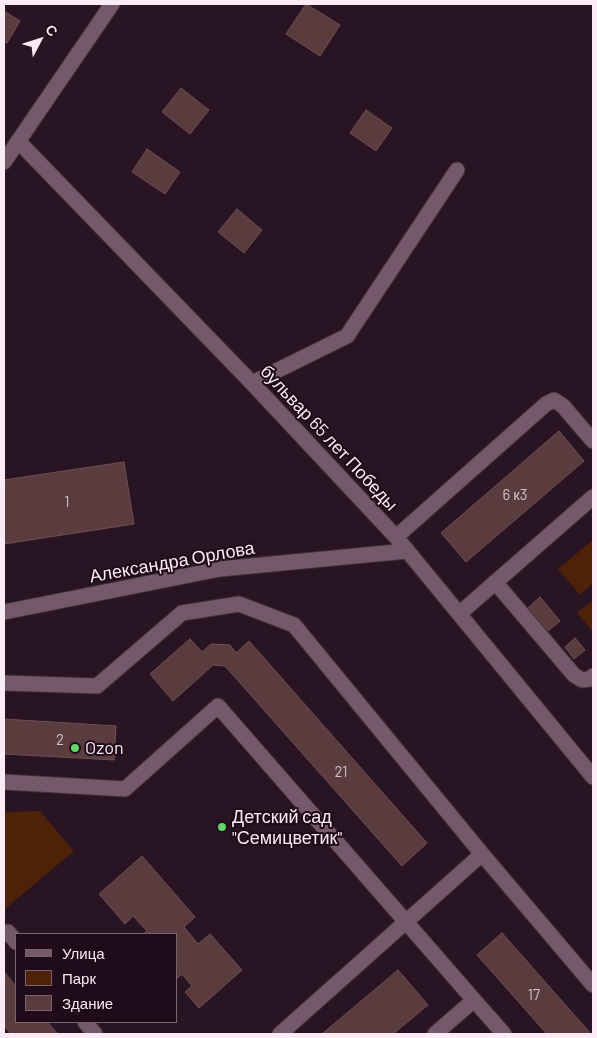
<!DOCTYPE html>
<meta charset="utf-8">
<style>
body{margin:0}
#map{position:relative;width:597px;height:1038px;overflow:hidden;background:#291423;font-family:Barlow,sans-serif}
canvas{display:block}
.frame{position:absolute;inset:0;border:5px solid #fbebf5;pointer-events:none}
.legend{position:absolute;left:15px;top:933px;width:162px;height:90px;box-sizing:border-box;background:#1f0b19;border:1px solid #776571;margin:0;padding:6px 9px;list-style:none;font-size:15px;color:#fbebf5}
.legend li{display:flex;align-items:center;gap:10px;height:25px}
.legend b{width:25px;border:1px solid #776571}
.north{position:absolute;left:15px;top:15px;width:50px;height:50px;-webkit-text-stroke:4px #1f0b19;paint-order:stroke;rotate:50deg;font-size:14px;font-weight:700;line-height:20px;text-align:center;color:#fbebf5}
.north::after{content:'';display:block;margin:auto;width:18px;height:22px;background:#fbebf5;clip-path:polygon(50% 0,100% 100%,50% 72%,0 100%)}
</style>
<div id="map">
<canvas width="597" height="1038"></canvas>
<div class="frame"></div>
<ul class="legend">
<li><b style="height:6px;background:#73596a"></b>Улица</li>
<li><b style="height:14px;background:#4e2109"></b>Парк</li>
<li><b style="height:14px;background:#5a3c3f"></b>Здание</li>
</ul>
<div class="north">С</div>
</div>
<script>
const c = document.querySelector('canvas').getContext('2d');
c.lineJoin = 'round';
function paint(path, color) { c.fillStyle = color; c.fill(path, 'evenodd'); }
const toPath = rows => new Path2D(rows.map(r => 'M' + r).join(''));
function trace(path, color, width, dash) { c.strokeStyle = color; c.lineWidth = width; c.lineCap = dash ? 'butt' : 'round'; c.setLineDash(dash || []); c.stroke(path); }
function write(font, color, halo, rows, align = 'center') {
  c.font = font + ' Barlow,sans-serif'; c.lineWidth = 4; c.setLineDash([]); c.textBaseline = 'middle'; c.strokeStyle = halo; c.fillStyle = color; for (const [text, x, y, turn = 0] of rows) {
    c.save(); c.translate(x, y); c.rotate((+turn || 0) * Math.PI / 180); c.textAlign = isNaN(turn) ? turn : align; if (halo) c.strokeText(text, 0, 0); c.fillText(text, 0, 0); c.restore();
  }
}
paint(toPath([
 [593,540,593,583,580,595,558,569],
 [593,600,593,632,577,613],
 [40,811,74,851,4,910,4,812]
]), '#4e2109');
const building = toPath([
 [306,4,340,25,320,56,286,34,306,4],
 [4,11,20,21,7,43,4,41,4,11],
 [181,88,209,110,190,134,162,112,181,88],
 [366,110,392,128,376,151,350,133,366,110],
 [147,149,180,172,165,194,132,172,147,149],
 [237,209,262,230,244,253,218,232,237,209],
 [559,431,584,461,466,562,441,533,559,431],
 [124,462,134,524,4,544,4,480,124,462],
 [540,597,560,621,548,631,528,608,540,597],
 [575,638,585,650,574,659,565,647,575,638],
 [190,639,202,652,211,644,230,645,236,653,249,641,427,843,402,866,225,666,213,665,173,701,150,674,190,639],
 [4,719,116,726,114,760,4,754,4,719],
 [142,856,195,917,184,927,198,944,210,934,242,970,199,1008,185,992,192,986,182,974,176,979,176,934,143,934,147,931,133,916,125,924,99,894,142,856],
 [502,933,591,1034,547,1034,477,955,502,933],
 [398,970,428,1005,393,1034,322,1034,398,970],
 [4,972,16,986,16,1022,47,1022,58,1034,11,1034,4,1026,4,972]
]);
paint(building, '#5a3c3f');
trace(building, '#6f5053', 1);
const minor = toPath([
 [18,141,252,383,396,537,593,777],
 [4,162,112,4],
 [252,383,347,336,457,170],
 [396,537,546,404,554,400,563,406,593,441],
 [495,582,574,675,582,680,590,679,593,676],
 [4,612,220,569,407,551],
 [459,614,593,497],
 [4,683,97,686,182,613,239,604,294,625,482,854,593,985],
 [4,782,125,789,218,706,474,1000,435,1034],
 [8,932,16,942],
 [474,1000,504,1034],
 [85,1022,95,1034],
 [280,1034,482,854]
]);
trace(minor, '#40313b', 17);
trace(minor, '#73596a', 15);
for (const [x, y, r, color] of [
 [75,748,5,"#63d468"],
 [222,827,5,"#63d468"]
]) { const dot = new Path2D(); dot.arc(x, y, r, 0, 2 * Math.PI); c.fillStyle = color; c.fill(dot); trace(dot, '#1f0b19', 2); }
write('15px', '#d3bfc8', null, [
 ["6 к3",515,495],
 ["1",67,502],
 ["2",60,740],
 ["21",341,772],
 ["17",534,995]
]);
write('18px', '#fbebf5', '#1f0b19', [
 ["бульвар 65 лет Победы",329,438,47],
 ["Александра Орлова",172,562,-10]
]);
write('18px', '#fbebf5', '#1f0b19', [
 ["Ozon",85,748],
 ["Детский сад",232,817],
 ["\"Семицветик\"",232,838]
], 'left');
</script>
